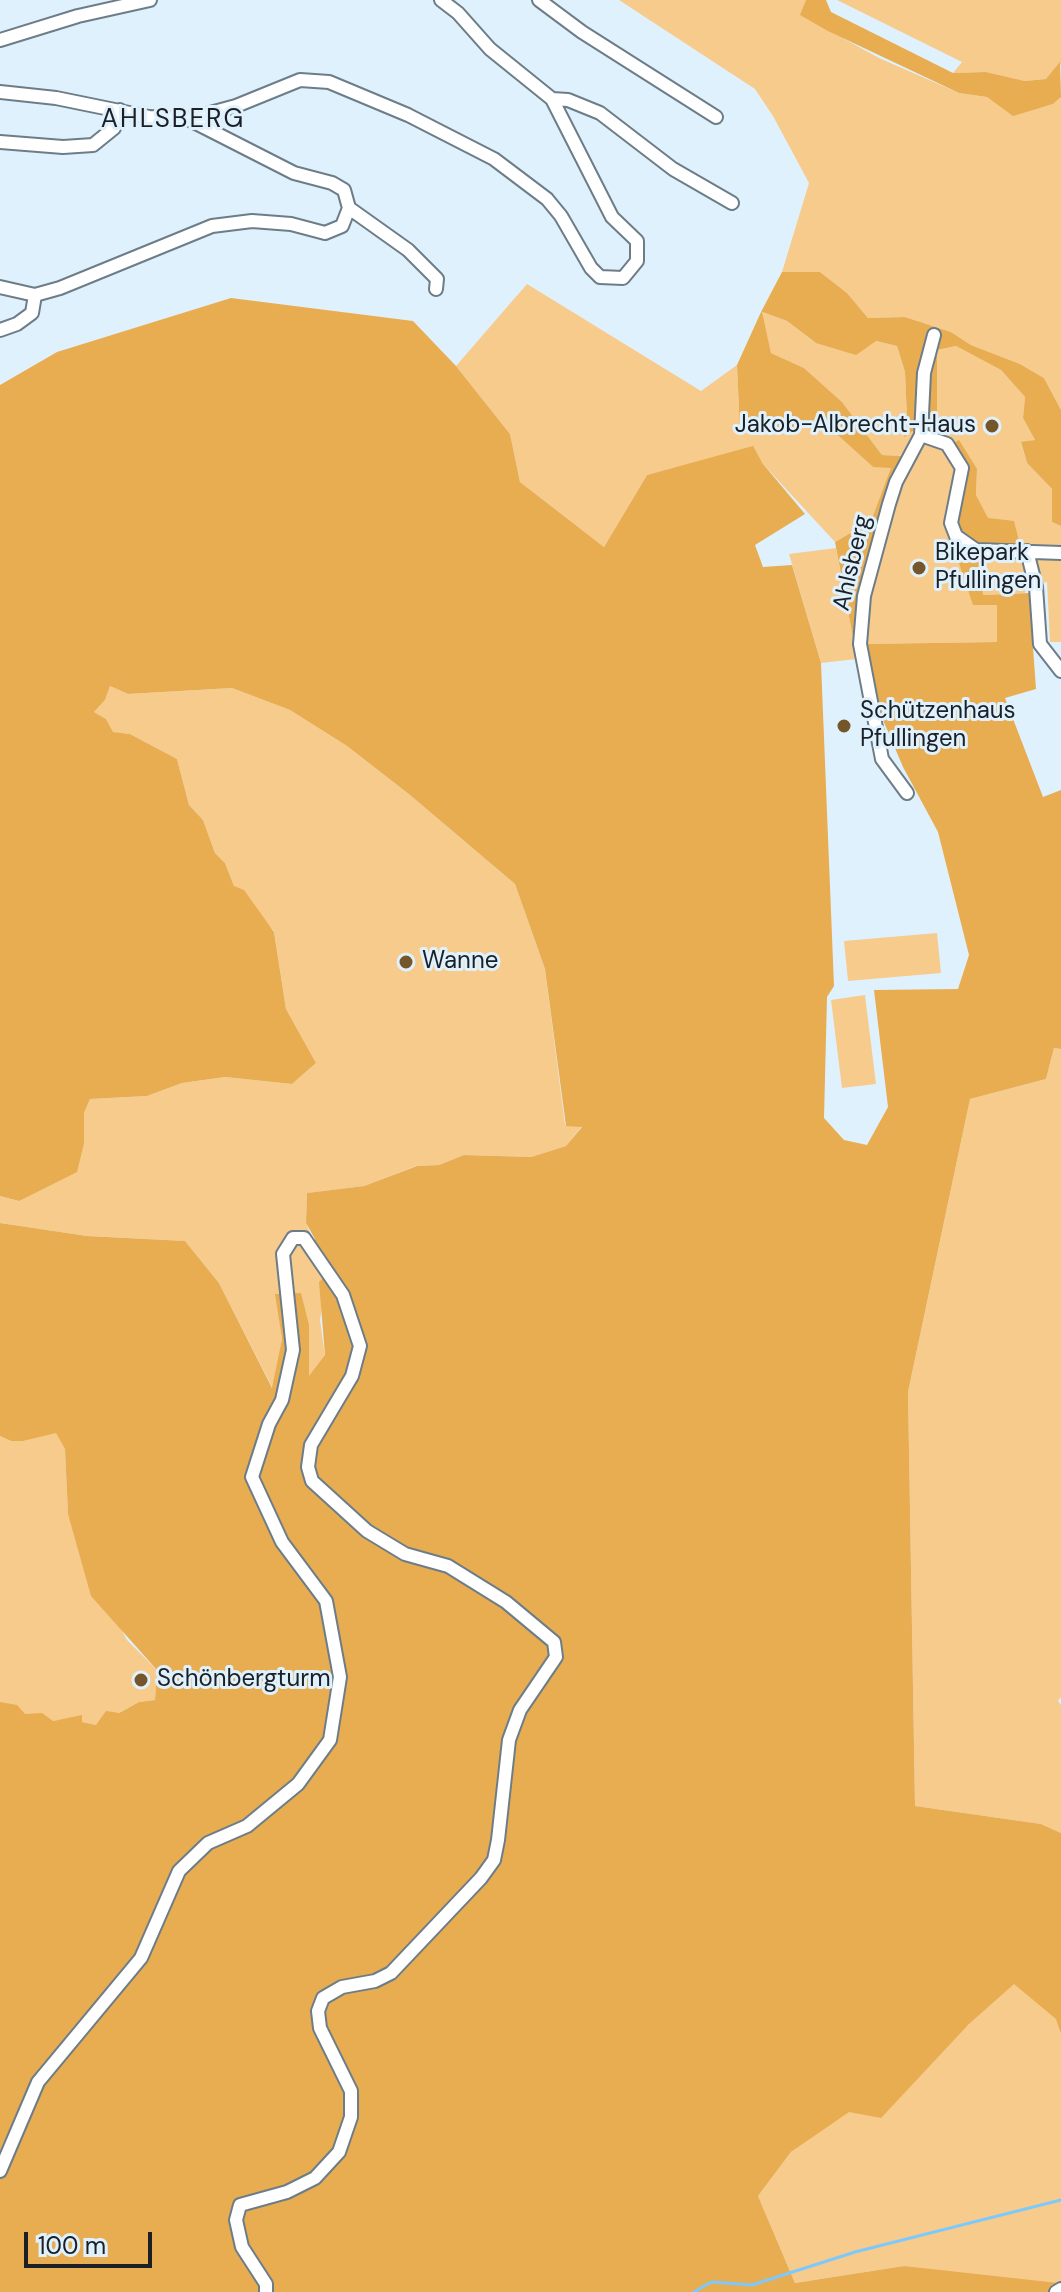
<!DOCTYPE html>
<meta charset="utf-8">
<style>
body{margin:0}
#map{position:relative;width:1061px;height:2292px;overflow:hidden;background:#e0f1fe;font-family:"DM Sans",sans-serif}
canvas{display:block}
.scale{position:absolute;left:24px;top:2232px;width:128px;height:36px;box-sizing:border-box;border:4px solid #1a2025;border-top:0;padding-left:10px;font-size:24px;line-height:28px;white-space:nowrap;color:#1a2025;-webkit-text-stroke:6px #e0f1fe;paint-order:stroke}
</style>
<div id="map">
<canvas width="1061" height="2292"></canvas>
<div class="scale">100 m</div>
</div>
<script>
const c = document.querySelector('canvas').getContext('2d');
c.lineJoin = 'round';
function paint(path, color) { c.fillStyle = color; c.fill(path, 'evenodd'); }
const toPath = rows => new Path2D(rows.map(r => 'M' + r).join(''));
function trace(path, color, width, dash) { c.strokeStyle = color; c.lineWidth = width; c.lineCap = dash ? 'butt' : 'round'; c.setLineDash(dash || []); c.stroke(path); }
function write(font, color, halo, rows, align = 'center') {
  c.font = font + ' "DM Sans",sans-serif'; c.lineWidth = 6; c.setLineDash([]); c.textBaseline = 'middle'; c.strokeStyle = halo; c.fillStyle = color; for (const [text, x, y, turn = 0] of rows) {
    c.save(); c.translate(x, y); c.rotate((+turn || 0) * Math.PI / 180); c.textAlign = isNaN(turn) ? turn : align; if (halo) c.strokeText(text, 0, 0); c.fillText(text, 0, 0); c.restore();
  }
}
paint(toPath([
 [619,0,806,0,801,15,879,58,959,93,987,97,1013,115,1053,104,1061,97,1061,410,1044,378,1020,364,971,345,951,332,905,317,868,318,847,293,820,272,782,272,809,183,773,116,755,89],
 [837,0,1061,0,1061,64,1046,79,1025,81,986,72,953,73,962,62],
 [527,284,701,391,737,365,740,431,768,433,807,427,832,430,873,467,892,467,871,521,835,542,763,464,753,447,647,475,604,547,520,482,510,434,456,366],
 [761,312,787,321,816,343,876,341,897,346,905,372,907,419,904,436,937,414,937,350,956,346,1001,370,1025,397,1023,418,1035,440,1021,443,1027,463,1052,489,1052,522,1061,526,1061,642,1050,642,1047,582,1026,586,1025,593,983,595,980,545,1020,544,988,519,976,495,977,469,956,470,973,605,997,605,997,642,866,644,869,597,899,484,923,442,899,456,882,455,842,402,804,368,771,353],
 [836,548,857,659,821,663,789,554],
 [110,686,128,694,232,688,290,710,347,746,410,795,515,884,545,969,565,1125,582,1126,566,1146,531,1157,464,1155,439,1165,416,1166,364,1186,307,1193,306,1223,327,1275,320,1320,325,1356,309,1377,309,1325,276,1295,282,1339,273,1389,219,1283,185,1241,87,1236,0,1223,0,1196,19,1201,84,1143,84,1113,90,1099,147,1096,182,1083,225,1077,292,1084,316,1063,286,1009,274,931,234,886,225,863,215,853,203,820,189,805,177,759,130,734,112,732,106,719,94,712,105,700],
 [937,933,941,973,848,981,844,941],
 [865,995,876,1084,842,1088,831,1000],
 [1054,1048,1061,1049,1061,1697,1058,1701,1061,1705,1061,1833,1041,1824,915,1806,908,1392,970,1099,1046,1079],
 [56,1432,65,1449,68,1514,81,1552,127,1640,157,1670,155,1700,139,1702,96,1725,82,1722,82,1716,53,1721,25,1715,0,1702,0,1436,11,1441,23,1441],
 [1014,1983,1057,2019,1061,2034,1061,2286,904,2266,795,2283,758,2196,791,2152,968,2025]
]), '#f7cb8c');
paint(toPath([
 [806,0,826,0,831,12,953,73,986,72,1025,81,1046,79,1060,62,1061,97,1053,104,1013,116,987,97,959,93,828,31,800,15],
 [782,272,820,272,847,293,868,318,905,317,951,332,971,345,1020,364,1044,378,1061,410,1061,526,1052,522,1052,489,1027,463,1021,442,1035,440,1023,418,1025,397,1001,370,956,346,937,350,937,414,904,437,907,419,905,372,897,346,876,341,856,355,816,343,787,321,762,312,771,353,804,368,842,402,882,455,900,456,924,441,899,484,869,597,866,644,997,642,997,605,973,605,946,524,956,470,944,448,959,440,977,469,976,495,988,518,1014,521,1020,545,980,544,983,595,1029,593,1036,689,1005,698,1043,797,1061,790,1061,1049,1054,1048,1046,1079,970,1099,908,1392,915,1806,1041,1824,1061,1833,1061,2034,1056,2019,1014,1984,968,2025,881,2118,849,2112,791,2152,758,2196,795,2283,904,2266,1058,2283,1061,2292,0,2292,0,1702,17,1705,25,1714,42,1713,53,1721,82,1715,82,1722,96,1725,106,1711,119,1713,139,1702,155,1700,157,1670,91,1596,68,1514,65,1449,56,1433,23,1441,11,1441,0,1436,0,1223,87,1236,185,1241,219,1283,272,1388,282,1339,275,1294,301,1293,309,1325,309,1376,325,1355,319,1282,327,1274,308,1248,315,1239,306,1223,307,1193,364,1186,417,1166,439,1165,464,1155,531,1157,566,1146,582,1127,566,1126,545,969,515,884,410,795,347,746,290,710,232,688,128,694,110,686,105,700,94,712,106,719,113,732,130,734,177,759,189,805,203,820,215,853,225,863,234,886,244,890,274,932,286,1009,316,1063,292,1084,225,1077,182,1083,147,1096,90,1099,84,1113,84,1143,77,1172,19,1201,0,1196,0,385,57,352,231,298,413,321,456,366,510,434,520,482,604,547,647,475,753,446,763,464,805,514,755,545,763,567,792,565,821,663,834,986,827,997,824,1118,844,1140,867,1145,888,1107,874,990,958,989,969,955,938,832,903,767,857,659,835,542,871,521,891,468,873,467,832,430,807,427,768,433,740,431,737,365,761,312]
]), '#e8ac51');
trace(toPath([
 [694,2292,711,2282,752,2285,855,2252,1061,2200]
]), '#7ec9fb', 3);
const minor = toPath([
 [539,0,582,32,716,117],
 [0,40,78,16,150,0],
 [0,92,56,98,149,117,188,119,236,106,300,80,329,82,408,115,494,159,547,199,561,216,591,268,600,277,623,278,637,261,637,241,612,217,552,99,490,49,458,13,441,0],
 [552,99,568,100,600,113,673,169,732,203],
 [0,142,63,147,93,145,114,128,120,110],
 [349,208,408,250,437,279,436,289],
 [0,287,35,295,60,288,212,226,252,221,291,224,325,233,342,226,349,208,344,190,332,183,294,173,188,119],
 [0,330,17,324,32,313,35,295],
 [921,435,947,444,962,468,951,523,956,536,976,550,1061,553],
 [1027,551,1036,587,1040,644,1061,671],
 [907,793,882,759,860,644,864,596,889,504,896,482,921,435,924,373,934,335],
 [0,2171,38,2082,141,1958,179,1871,208,1843,247,1826,298,1784,330,1740,340,1677,326,1601,282,1542,252,1477,269,1424,282,1400,293,1350,283,1254,293,1238,304,1238,343,1295,360,1346,352,1376,311,1445,308,1467,312,1481,367,1531,405,1554,448,1566,506,1602,554,1642,556,1657,520,1710,509,1740,498,1840,494,1860,481,1878,391,1973,375,1981,342,1987,323,1998,318,2011,320,2028,351,2091,351,2117,339,2152,315,2178,287,2192,240,2205,236,2220,242,2247,266,2284,266,2292],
 [1056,2292,1061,2289]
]);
trace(minor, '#6d7d88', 16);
trace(minor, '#fff', 12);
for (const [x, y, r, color] of [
 [992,426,8,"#74562a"],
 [919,568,8,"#74562a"],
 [844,726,8,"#74562a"],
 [406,962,8,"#74562a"],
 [141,1680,8,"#74562a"]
]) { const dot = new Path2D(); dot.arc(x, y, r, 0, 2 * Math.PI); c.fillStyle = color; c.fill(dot); trace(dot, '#e0f1fe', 3); }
write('24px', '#1a2025', '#e0f1fe', [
 ["Jakob-Albrecht-Haus",976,426,"right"],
 ["Bikepark",935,554],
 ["Pfullingen",935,582],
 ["Schützenhaus",860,712],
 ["Pfullingen",860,740],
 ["Wanne",422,962],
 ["Schönbergturm",157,1680]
], 'left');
write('24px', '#1a2025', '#e0f1fe', [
 ["Ahlsberg",853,563,-77]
]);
c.letterSpacing = '2px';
write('26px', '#1a2025', '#e0f1fe', [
 ["AHLSBERG",173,120]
]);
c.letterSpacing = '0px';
</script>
